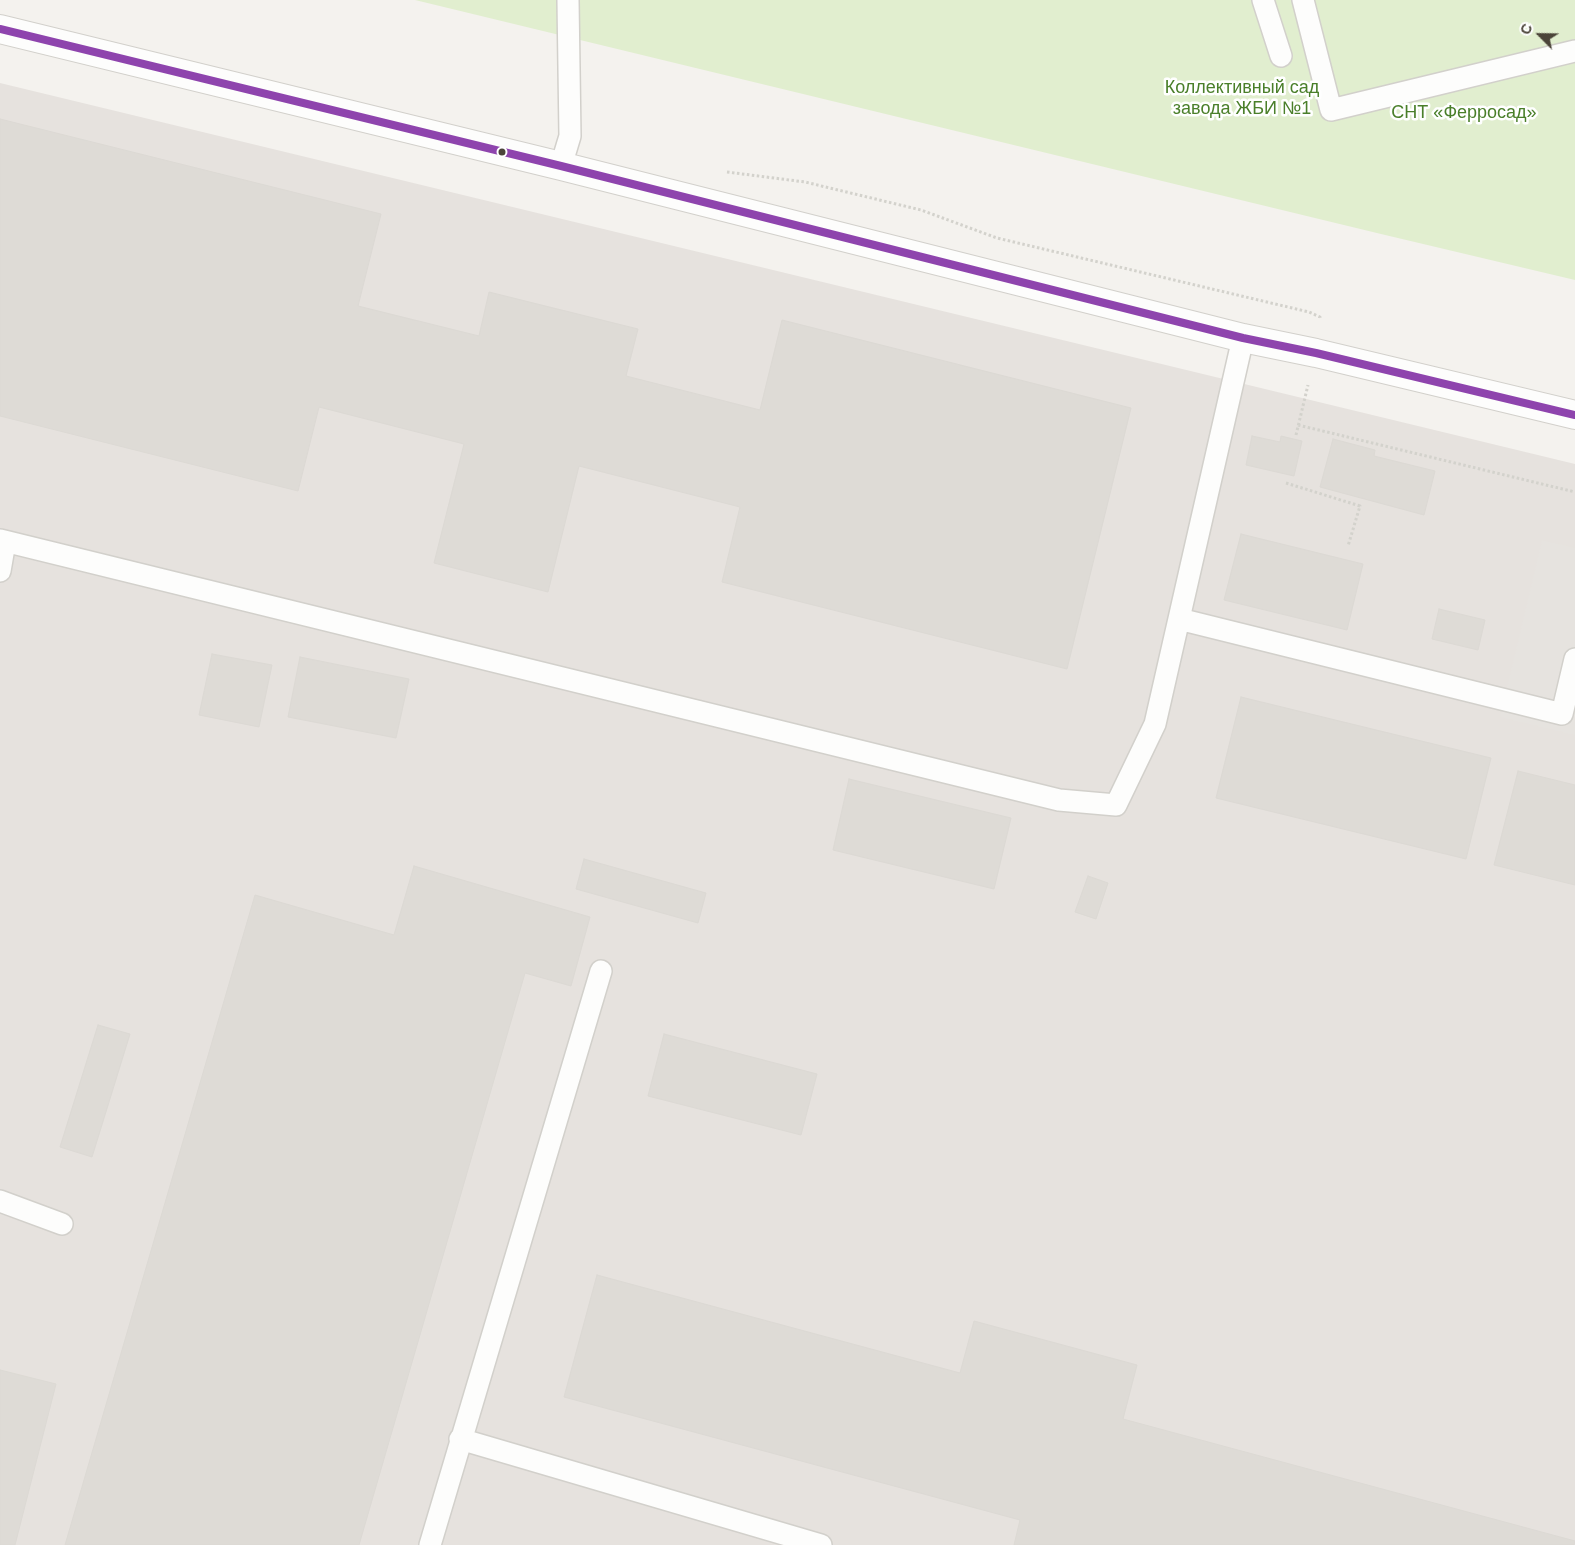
<!DOCTYPE html>
<meta charset="utf-8">
<style>
body{margin:0}
#map{position:relative;width:1575px;height:1545px;overflow:hidden;background:#f4f2ee;font-family:Helvetica,sans-serif}
canvas{display:block}
.north{position:absolute;left:1515px;top:10px;width:50px;height:50px;-webkit-text-stroke:4px #fff;paint-order:stroke;rotate:293deg;font-size:14px;font-weight:700;line-height:20px;text-align:center;color:#4b4439}
.north::after{content:'';display:block;margin:auto;width:18px;height:22px;background:#4b4439;clip-path:polygon(50% 0,100% 100%,50% 72%,0 100%)}
</style>
<div id="map">
<canvas width="1575" height="1545"></canvas>
<div class="north">С</div>
</div>
<script>
const c = document.querySelector('canvas').getContext('2d');
c.lineJoin = 'round';
function paint(path, color) { c.fillStyle = color; c.fill(path, 'evenodd'); }
const toPath = rows => new Path2D(rows.map(r => 'M' + r).join(''));
function trace(path, color, width, dash) { c.strokeStyle = color; c.lineWidth = width; c.lineCap = dash ? 'butt' : 'round'; c.setLineDash(dash || []); c.stroke(path); }
function write(font, color, halo, rows, align = 'center') {
  c.font = font + ' Helvetica,sans-serif'; c.lineWidth = 5; c.setLineDash([]); c.textBaseline = 'middle'; c.strokeStyle = halo; c.fillStyle = color; for (const [text, x, y, turn = 0] of rows) {
    c.save(); c.translate(x, y); c.rotate((+turn || 0) * Math.PI / 180); c.textAlign = isNaN(turn) ? turn : align; if (halo) c.strokeText(text, 0, 0); c.fillText(text, 0, 0); c.restore();
  }
}
paint(toPath([
 [0,83,1575,464,1575,1545,0,1545]
]), '#e6e2de');
paint(toPath([
 [415,0,1575,0,1575,280,1381,234]
]), '#e1eecf');
paint(toPath([
 [1542,540,1575,548,1575,735,1500,717]
]), '#e6e3df');
const building = toPath([
 [0,119,381,214,358,306,479,336,489,292,638,329,626,376,760,410,782,320,1131,408,1067,669,722,582,740,507,579,466,548,592,434,563,464,444,319,407,298,491,0,416,0,119],
 [1252,436,1280,442,1281,436,1302,441,1294,476,1246,465,1252,436],
 [1333,439,1375,450,1374,456,1435,471,1424,515,1320,487,1333,439],
 [1241,534,1363,564,1347,630,1224,600,1241,534],
 [1439,609,1485,620,1478,650,1432,639,1439,609],
 [212,654,272,665,259,727,199,715,212,654],
 [300,657,409,679,396,738,288,717,300,657],
 [1241,697,1491,758,1466,859,1216,798,1241,697],
 [1518,771,1575,785,1575,885,1494,865,1518,771],
 [849,779,1011,818,994,889,833,850,849,779],
 [584,859,706,893,698,923,576,889,584,859],
 [414,866,590,917,571,986,525,973,359,1545,65,1545,255,895,394,935,414,866],
 [1088,876,1108,883,1096,919,1075,912,1088,876],
 [98,1025,130,1034,92,1157,60,1147,98,1025],
 [664,1034,817,1074,801,1135,648,1096,664,1034],
 [597,1275,960,1373,974,1321,1137,1365,1123,1419,1575,1541,1574,1545,1014,1545,1020,1520,564,1397,597,1275],
 [0,1370,56,1384,15,1545,0,1545,0,1370]
]);
paint(building, '#dedbd6');
trace(building, '#dcd9d4', 1);
const service = toPath([
 [1263,0,1281,56],
 [1303,0,1331,110,1575,51],
 [561,166,570,136,568,0],
 [0,540,1059,800,1116,805,1155,724,1243,338],
 [0,571,5,542],
 [1179,619,1562,714,1575,659],
 [0,1201,62,1224],
 [460,1439,821,1545],
 [430,1545,601,971]
]);
const minor = toPath([
 [0,29,561,166,1243,338,1316,353,1575,415]
]);
trace(service, '#d2d0cb', 24);
trace(minor, '#d2d0cb', 30);
trace(toPath([
 [727,172,805,182,921,210,997,238,1309,312,1320,317,1320,320],
 [1298,425,1575,492],
 [1296,435,1308,385],
 [1286,483,1360,506,1348,546]
]), '#d3d2cc', 3, [2.5, 2.5]);
trace(service, '#fdfdfc', 21);
trace(minor, '#fdfdfc', 28);
trace(toPath([
 [0,29,561,166,1243,338,1316,353,1575,415]
]), '#8e44ad', 8);
for (const [x, y, r, color] of [
 [502,152,4.5,"#4b4439"]
]) { const dot = new Path2D(); dot.arc(x, y, r, 0, 2 * Math.PI); c.fillStyle = color; c.fill(dot); trace(dot, '#fff', 2); }
write('18px', '#4a7f2a', '#fff', [
 ["Коллективный сад",1242,88],
 ["завода ЖБИ №1",1242,109],
 ["СНТ «Ферросад»",1464,113]
]);
</script>
